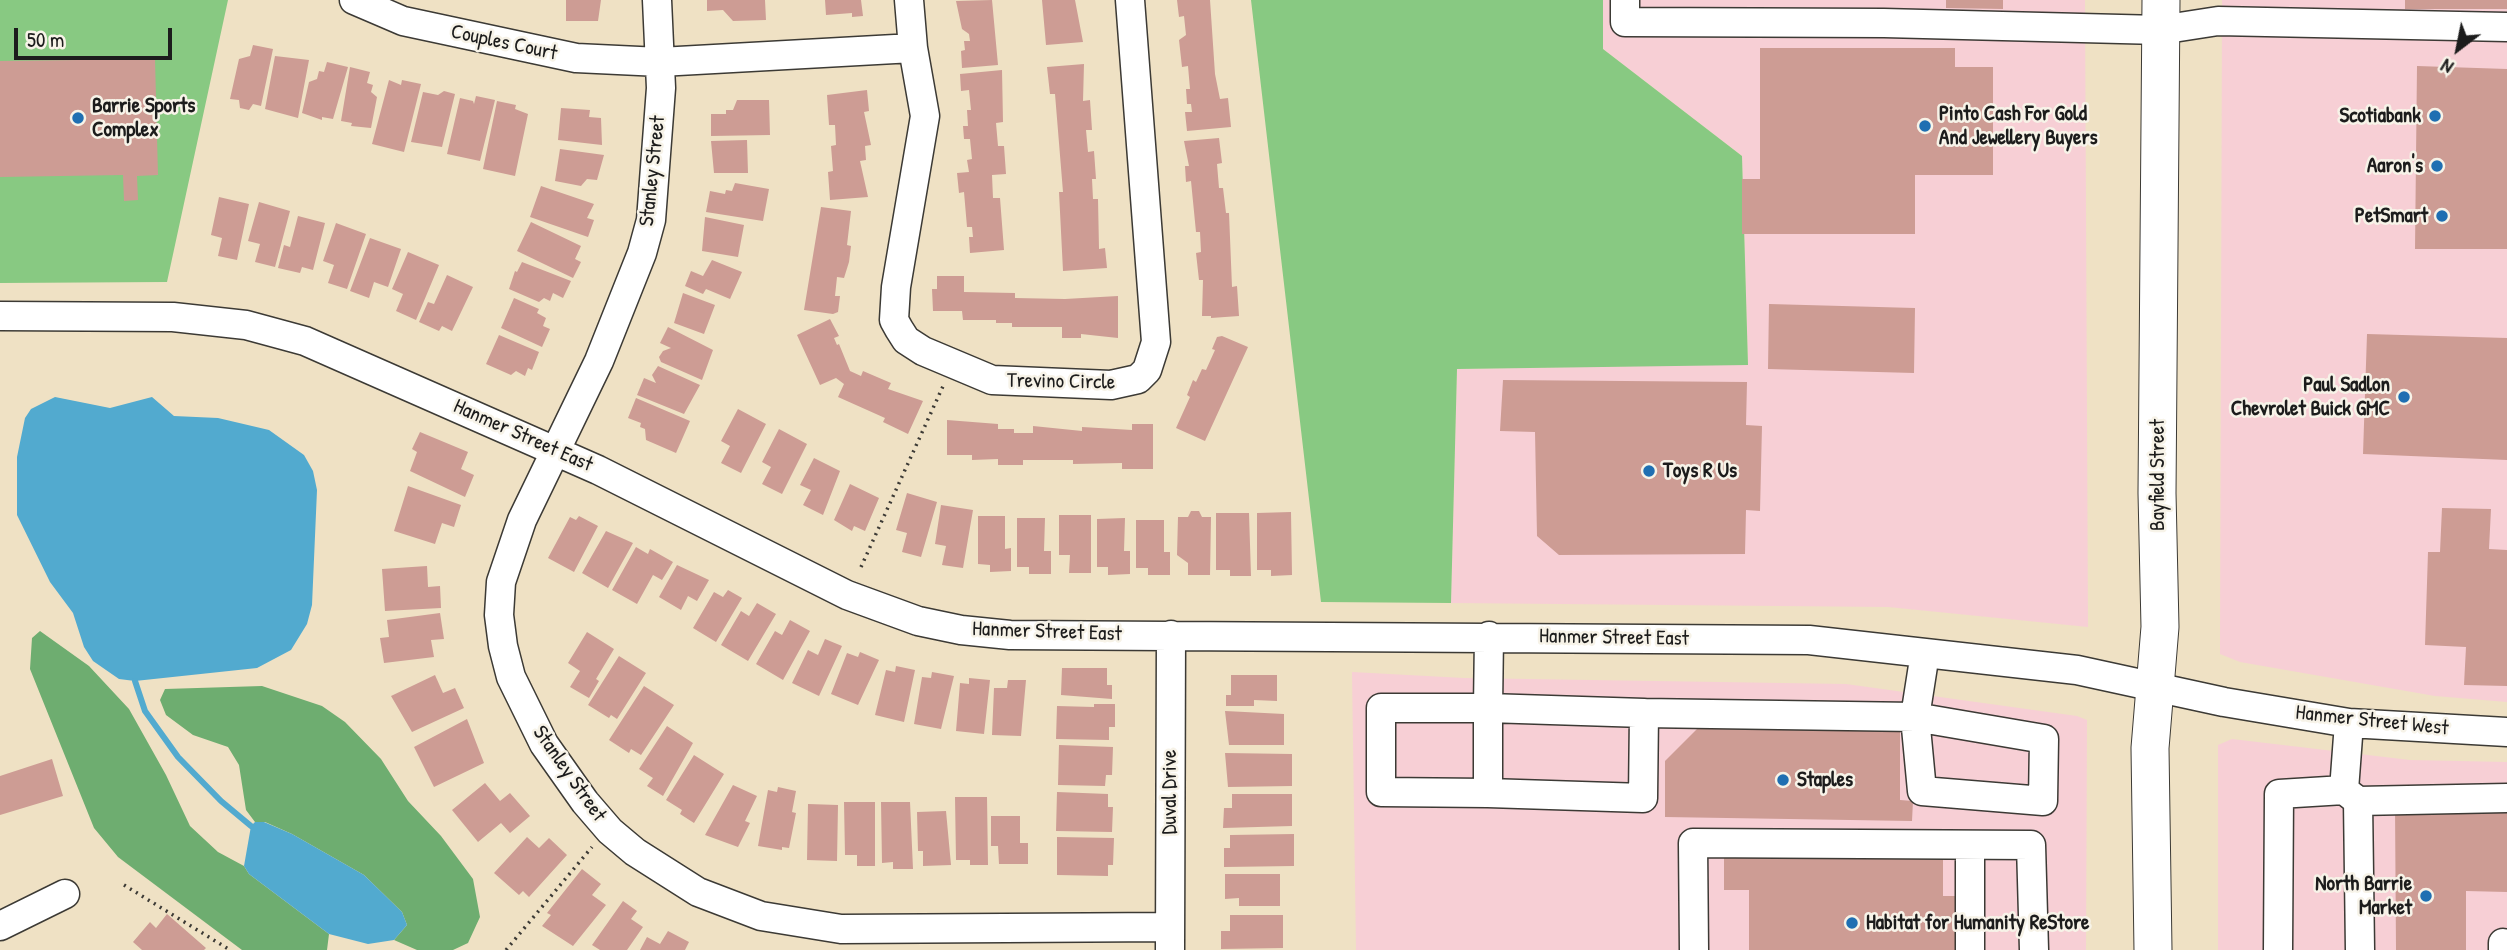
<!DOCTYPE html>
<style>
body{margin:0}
#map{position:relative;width:2507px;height:950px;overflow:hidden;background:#efe1c4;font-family:"Patrick Hand",sans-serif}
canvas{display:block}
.north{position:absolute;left:2423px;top:14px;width:70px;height:70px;-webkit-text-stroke:5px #f7f3e8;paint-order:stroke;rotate:212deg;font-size:19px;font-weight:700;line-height:28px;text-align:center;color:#1c1c1c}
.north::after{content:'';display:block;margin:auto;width:24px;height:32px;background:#1c1c1c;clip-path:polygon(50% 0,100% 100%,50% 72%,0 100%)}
.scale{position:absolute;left:14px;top:28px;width:158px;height:32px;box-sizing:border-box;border:4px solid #1c1c1c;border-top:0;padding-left:9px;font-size:21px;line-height:24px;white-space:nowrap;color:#1c1c1c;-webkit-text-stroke:5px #f7f3e8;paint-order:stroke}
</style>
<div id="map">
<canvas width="2507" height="950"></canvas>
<div class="north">N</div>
<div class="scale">50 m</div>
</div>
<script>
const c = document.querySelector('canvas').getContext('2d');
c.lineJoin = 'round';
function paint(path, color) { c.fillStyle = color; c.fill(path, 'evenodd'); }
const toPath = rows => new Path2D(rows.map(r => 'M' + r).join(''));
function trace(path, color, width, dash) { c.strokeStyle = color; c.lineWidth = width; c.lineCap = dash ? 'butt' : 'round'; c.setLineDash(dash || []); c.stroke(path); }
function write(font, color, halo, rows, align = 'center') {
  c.font = font + ' "Patrick Hand",sans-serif'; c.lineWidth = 5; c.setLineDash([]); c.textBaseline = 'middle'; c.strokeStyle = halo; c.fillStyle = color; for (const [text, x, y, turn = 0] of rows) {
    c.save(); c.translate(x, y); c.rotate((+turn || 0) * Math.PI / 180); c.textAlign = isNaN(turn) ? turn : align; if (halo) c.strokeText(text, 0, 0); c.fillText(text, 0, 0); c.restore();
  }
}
paint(toPath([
 [1600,0,2085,0,2088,627,1888,607,1451,603,1457,369,1748,364,1742,156,1603,49],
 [2222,0,2507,0,2507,702,2435,696,2240,662,2220,654],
 [1352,672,1464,678,1846,684,2077,716,2087,720,2086,950,1356,950],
 [2232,739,2410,760,2507,762,2507,950,2218,950,2218,745]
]), '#f7cfd5');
paint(toPath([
 [0,0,228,0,167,282,0,283],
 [1251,0,1603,0,1603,49,1742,156,1748,365,1457,369,1451,603,1321,602]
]), '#88c982');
paint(toPath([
 [40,631,89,666,129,709,166,775,190,826,218,852,244,866,249,874,329,934,327,950,242,950,118,857,94,828,30,669,32,638],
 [262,686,322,706,345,722,381,759,408,801,441,836,473,879,480,917,468,943,453,950,417,950,394,940,407,925,402,912,364,875,292,834,265,822,255,822,246,810,239,765,228,747,193,735,166,715,160,700,165,689]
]), '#6ead70');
paint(toPath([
 [55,397,110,408,152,397,174,416,218,418,269,430,304,455,313,471,317,490,312,605,307,624,291,650,257,668,135,681,119,679,93,661,84,647,73,613,50,582,17,515,17,457,25,418,31,409],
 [255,822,264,822,292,834,364,875,402,912,407,925,394,940,368,944,329,934,249,874,244,866,251,826]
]), '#52aacf');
trace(toPath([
 [135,681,145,711,178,757,221,801,251,826]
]), '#52aacf', 6);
paint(toPath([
 [566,0,601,0,598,21,566,21],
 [707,0,765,0,766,20,733,21,723,10,707,11],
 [825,0,861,0,863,16,852,17,852,13,826,15],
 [992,0,998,65,962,68,961,51,965,50,964,41,970,41,969,34,962,29,956,1],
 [1042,0,1075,0,1083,42,1046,45],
 [1177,0,1210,0,1215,74,1220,99,1228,98,1231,127,1187,131,1185,112,1192,112,1191,104,1187,104,1186,89,1190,89,1188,66,1182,67,1179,40,1186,35,1184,16,1179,17],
 [1946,0,2003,0,2003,9,1946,8],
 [2405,0,2507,0,2507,9,2405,9],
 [253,45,273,49,261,106,253,104,249,110,240,108,239,100,230,99,239,59,250,56],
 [1760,48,1955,48,1955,67,1993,67,1993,175,1915,175,1915,234,1742,234,1742,179,1760,179],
 [275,56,309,60,298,118,265,109],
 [155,59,158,175,137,176,138,200,124,201,123,175,0,177,0,61],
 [327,62,348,67,333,119,322,117,322,120,302,113,309,82,317,79,319,71,324,72],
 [1084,64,1083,101,1090,100,1092,130,1086,130,1088,152,1094,151,1096,179,1092,179,1093,199,1098,199,1099,249,1105,248,1107,268,1063,271,1059,192,1063,192,1055,94,1050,94,1047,67],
 [2417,66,2507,69,2507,249,2415,249],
 [350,67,370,72,367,83,373,85,371,92,377,97,371,128,351,126,352,123,341,121],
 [1002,70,1003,122,996,123,998,146,1004,146,1006,174,992,175,993,198,1000,198,1004,250,970,253,969,237,973,237,972,227,967,227,964,192,959,193,957,173,969,172,967,160,972,159,970,139,964,139,963,126,968,126,967,110,971,110,969,90,961,91,960,74],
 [389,80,401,85,402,80,421,84,404,152,372,144],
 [867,90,869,111,864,112,871,145,865,146,866,160,860,161,868,197,830,200,828,172,833,171,831,146,836,145,835,125,829,125,827,95],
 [444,91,455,94,442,147,411,142,423,92,438,95],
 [476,96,495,100,480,161,447,154,460,98,473,101,474,104],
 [737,100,769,100,770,135,711,136,711,114,726,114,726,110,733,110],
 [497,101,516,105,515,109,528,114,515,176,483,169],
 [561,108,590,110,589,117,601,118,602,145,558,140],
 [1219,138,1222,163,1217,164,1219,188,1223,188,1226,213,1229,213,1232,287,1237,286,1239,316,1211,318,1211,316,1202,316,1203,280,1199,280,1196,253,1201,252,1200,232,1196,232,1191,181,1186,182,1185,166,1189,166,1184,141],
 [747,140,748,173,714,173,711,141],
 [560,149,604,155,597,180,587,179,581,186,555,181],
 [735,183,769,189,763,221,706,212,710,191,725,194,726,190,732,191],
 [541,186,594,204,587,218,594,220,588,237,530,217],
 [219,197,249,204,237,260,218,256,222,238,211,235],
 [259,202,290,211,275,267,255,262,260,244,248,241],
 [821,207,851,211,847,245,851,246,849,262,844,278,837,277,835,296,840,296,838,312,833,314,804,310],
 [298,216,325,223,313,270,302,267,300,273,278,268,284,245,290,247],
 [705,217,744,225,738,257,702,251],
 [531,222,581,246,575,259,581,262,573,278,517,251],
 [336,223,366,234,347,289,328,283,334,265,323,261],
 [370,238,401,249,388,287,374,282,369,298,350,291],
 [408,252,439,265,416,320,396,311,403,294,392,289],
 [712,260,742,272,730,299,706,289,703,294,685,286,691,271,703,276],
 [522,262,571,281,563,298,553,293,550,301,544,298,539,302,509,289,515,271,517,272],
 [447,275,473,287,452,331,442,326,439,331,419,322,428,302,434,304],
 [937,276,964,276,964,292,1015,293,1015,298,1065,299,1118,296,1118,338,1081,334,1081,338,1062,338,1062,327,1012,327,1012,323,996,323,996,320,963,320,962,311,933,311,932,289,937,289],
 [683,293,715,305,704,334,674,323],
 [514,298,539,309,537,313,546,318,543,326,550,329,542,347,501,328],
 [1769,304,1915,308,1914,373,1768,369],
 [830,319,839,336,834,338,837,345,839,344,850,371,861,376,863,371,891,383,888,389,923,401,908,434,883,422,885,418,838,397,844,384,836,378,820,385,797,335],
 [668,327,713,350,702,380,661,362,659,357,663,351,671,348,660,343],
 [2367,334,2507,338,2507,460,2363,454],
 [499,335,539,352,532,370,528,368,525,376,516,371,511,375,486,364],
 [1222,336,1248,347,1205,441,1176,428,1190,397,1187,395,1193,380,1196,382,1202,369,1206,370,1215,350,1212,349,1217,337],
 [658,366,700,385,684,414,637,395,644,378,656,383,652,375],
 [1503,380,1747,382,1746,425,1762,426,1760,511,1746,510,1745,554,1559,555,1537,536,1535,432,1500,431],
 [636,398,690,421,676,453,646,440,645,429,640,427,641,423,628,418],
 [738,409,766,424,741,473,721,463,730,446,721,441],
 [947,420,998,424,998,429,1014,429,1014,433,1033,433,1033,426,1082,431,1082,427,1132,430,1132,424,1153,424,1153,469,1122,469,1122,463,1073,464,1073,460,1023,460,1023,465,998,465,998,459,972,460,972,455,947,455],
 [779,429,807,444,782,494,762,484,771,467,762,462],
 [420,432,468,452,461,469,474,475,465,497,410,471,417,452,412,449],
 [814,458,840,471,823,515,803,505,811,490,800,485],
 [850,484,879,498,865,531,854,526,852,531,834,520],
 [408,486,461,505,454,527,442,523,435,544,394,531],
 [907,493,937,502,921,557,902,552,907,533,896,530],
 [941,505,973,510,963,568,942,565,946,546,935,544],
 [2442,508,2491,509,2489,549,2507,550,2507,686,2464,685,2466,647,2425,645,2428,552,2440,552],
 [1191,511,1199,511,1202,517,1211,517,1210,575,1188,575,1188,563,1177,555,1178,517,1188,517],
 [1291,512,1292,575,1271,576,1271,570,1257,570,1257,513],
 [1216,513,1249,513,1251,576,1230,576,1230,570,1216,570],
 [1059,515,1091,515,1091,573,1069,573,1070,555,1059,555],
 [579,516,598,526,574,572,548,558,570,517,576,520],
 [978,516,1005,516,1005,549,1011,548,1011,571,990,572,990,565,978,564],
 [1017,518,1045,518,1044,551,1051,551,1051,574,1029,574,1029,567,1017,567],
 [1125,518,1124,551,1130,551,1130,574,1108,575,1108,567,1097,567,1097,519],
 [1136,520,1164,520,1164,552,1170,552,1170,575,1148,575,1148,568,1136,568],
 [606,531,633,543,608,588,582,573],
 [636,547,648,554,650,549,673,562,662,580,653,575,637,604,612,590],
 [677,565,709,580,697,601,688,596,681,610,659,597],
 [427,566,428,587,440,586,441,608,385,611,382,569],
 [728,590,742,598,716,642,693,628,714,592,723,597],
 [757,603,776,614,748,661,721,645,741,611,749,616],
 [440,613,444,639,431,640,434,657,384,663,380,638,389,637,387,620],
 [790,620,810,631,783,680,756,664,775,631,782,635],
 [587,632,614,649,596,679,599,681,589,698,570,687,580,671,568,663],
 [825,639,842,646,819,696,792,683,808,650,818,655],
 [860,652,879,660,858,705,831,694,847,653,858,657],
 [619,656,646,673,617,719,611,715,609,718,588,705],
 [896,666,915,670,904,722,875,715,886,670,895,672],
 [1062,668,1107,668,1107,685,1112,685,1112,699,1061,695],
 [932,672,954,676,941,729,914,724,922,677,931,678],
 [435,675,443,693,455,688,464,708,412,732,391,696],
 [1231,675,1277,675,1277,701,1254,700,1254,706,1226,706,1226,695,1231,695],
 [969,678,990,680,984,734,956,731,960,683,969,684],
 [1008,680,1026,680,1021,736,992,735,994,688,1007,688],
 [644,686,674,705,641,755,631,749,629,753,609,740],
 [1094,704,1115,704,1115,727,1109,727,1109,740,1056,739,1057,706,1094,707],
 [1225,711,1284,714,1284,745,1229,745],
 [467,719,484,763,434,787,414,747],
 [1701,725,1900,730,1900,800,1913,801,1912,821,1665,817,1665,761],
 [667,726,693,743,663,796,647,786,653,778,639,769],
 [1059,745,1113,747,1112,775,1106,775,1105,786,1058,785],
 [1225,753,1292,754,1292,786,1228,787],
 [694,755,724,774,694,823,680,814,682,810,666,800],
 [52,759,63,796,0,815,0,776],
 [485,783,500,801,510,793,530,816,510,833,501,823,478,842,452,810],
 [733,785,757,796,745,821,750,823,738,847,705,835],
 [778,787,796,791,792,812,796,813,789,848,782,847,782,850,758,846,768,790,777,792],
 [1057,792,1108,794,1108,807,1113,807,1112,832,1056,831],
 [1232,794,1292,794,1292,826,1223,828,1224,808,1232,808],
 [955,797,987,797,988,865,970,865,970,860,956,860],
 [844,802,875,802,875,866,857,866,857,855,845,855],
 [881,802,910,802,913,869,893,869,893,862,882,863],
 [808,804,838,805,837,861,807,860],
 [2395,806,2507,806,2507,892,2466,891,2466,950,2396,950],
 [946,811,951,865,923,866,923,851,918,851,917,812],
 [991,816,1020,816,1020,843,1028,843,1028,864,999,864,998,846,991,846],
 [1294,834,1294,866,1224,867,1224,848,1230,848,1230,835],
 [527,837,539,848,549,838,567,855,529,897,523,891,519,895,494,873],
 [1057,837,1114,838,1113,865,1108,865,1108,876,1057,875],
 [1724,851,1943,853,1943,896,1955,896,1955,950,1749,950,1749,890,1724,890],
 [582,869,601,884,592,895,606,905,573,946,542,926,551,915,547,913],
 [1225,874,1280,874,1280,906,1239,906,1239,898,1225,899],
 [623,901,637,911,631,919,643,927,627,950,600,950,592,945],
 [167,914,206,948,204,950,142,950,133,942,150,922,156,928],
 [1230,915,1283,915,1283,948,1221,949,1221,931,1230,931],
 [668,931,689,942,685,950,640,950,647,937,660,944]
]), '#cd9c94');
const minor = toPath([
 [354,0,403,21,576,58,660,62,913,48],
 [657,0,661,88,651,220,642,253,599,361,522,520,501,582,499,615,503,646,511,677,544,744,585,802,610,831,635,852,698,892,761,916,841,929,1169,927],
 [909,0,913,48,925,116,896,287,894,320,899,329,906,340,923,351,992,380,1111,385,1138,379,1147,370,1156,342,1130,0],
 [1625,0,1625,22,1884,23,2160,30,2218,21,2507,27],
 [0,316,173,317,246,325,305,341,598,470,847,595,918,621,961,630,1010,635,1809,640,2077,670,2224,702,2349,723,2507,732],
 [1644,713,1915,717,2044,739,2043,801,1922,791,1915,717,1925,653],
 [2349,723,2344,790,2358,801,2507,798],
 [1488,793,1643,798,1644,713,1488,708,1381,708,1381,792,1488,793,1488,708,1489,636],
 [2358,801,2360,950],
 [0,926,65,894],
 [1170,950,1171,635],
 [1694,950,1693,843,2031,845,2034,950],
 [1970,950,1970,847],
 [2278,950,2279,794,2344,790],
 [2503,950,2503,943,2507,944]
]);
const major = toPath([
 [2153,950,2150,748,2160,627,2157,493,2161,0]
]);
trace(minor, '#3c3a35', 31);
trace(major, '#3c3a35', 39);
trace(toPath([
 [861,567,944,384],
 [124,885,230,950],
 [506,950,592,847]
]), '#3c3a35', 3.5, [2, 5]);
trace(minor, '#fff', 28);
trace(major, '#fff', 37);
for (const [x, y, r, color] of [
 [2435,116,7,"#1f6fb2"],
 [78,118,7,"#1f6fb2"],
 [1925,126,7,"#1f6fb2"],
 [2437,166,7,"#1f6fb2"],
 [2442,216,7,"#1f6fb2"],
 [2404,397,7,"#1f6fb2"],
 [1649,471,7,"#1f6fb2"],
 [1783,780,7,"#1f6fb2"],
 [2426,896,7,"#1f6fb2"],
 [1852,923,7,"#1f6fb2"]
]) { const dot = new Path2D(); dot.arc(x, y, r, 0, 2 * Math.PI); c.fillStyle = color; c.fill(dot); trace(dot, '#f7f3e8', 2.5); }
write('21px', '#1c1c1c', '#f7f3e8', [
 ["Couples Court",504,43,12],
 ["Stanley Street",653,171,-84],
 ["Trevino Circle",1061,382,1],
 ["Hanmer Street East",523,436,24],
 ["Bayfield Street",2158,475,-90],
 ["Hanmer Street East",1047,632,2],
 ["Hanmer Street East",1614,638,1],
 ["Hanmer Street West",2372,721,6],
 ["Stanley Street",569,774,55],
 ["Duval Drive",1170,792,-90]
]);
write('bold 21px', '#1c1c1c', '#f7f3e8', [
 ["Barrie Sports",92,106],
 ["Complex",92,130],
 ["Pinto Cash For Gold",1939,114],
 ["And Jewellery Buyers",1939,138],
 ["Scotiabank",2421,116,"right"],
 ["Aaron's",2423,166,"right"],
 ["PetSmart",2428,216,"right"],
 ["Paul Sadlon",2390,385,"right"],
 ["Chevrolet Buick GMC",2390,409,"right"],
 ["Toys R Us",1663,471],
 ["Staples",1797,780],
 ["North Barrie",2412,884,"right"],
 ["Market",2412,908,"right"],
 ["Habitat for Humanity ReStore",1866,923]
], 'left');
</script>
